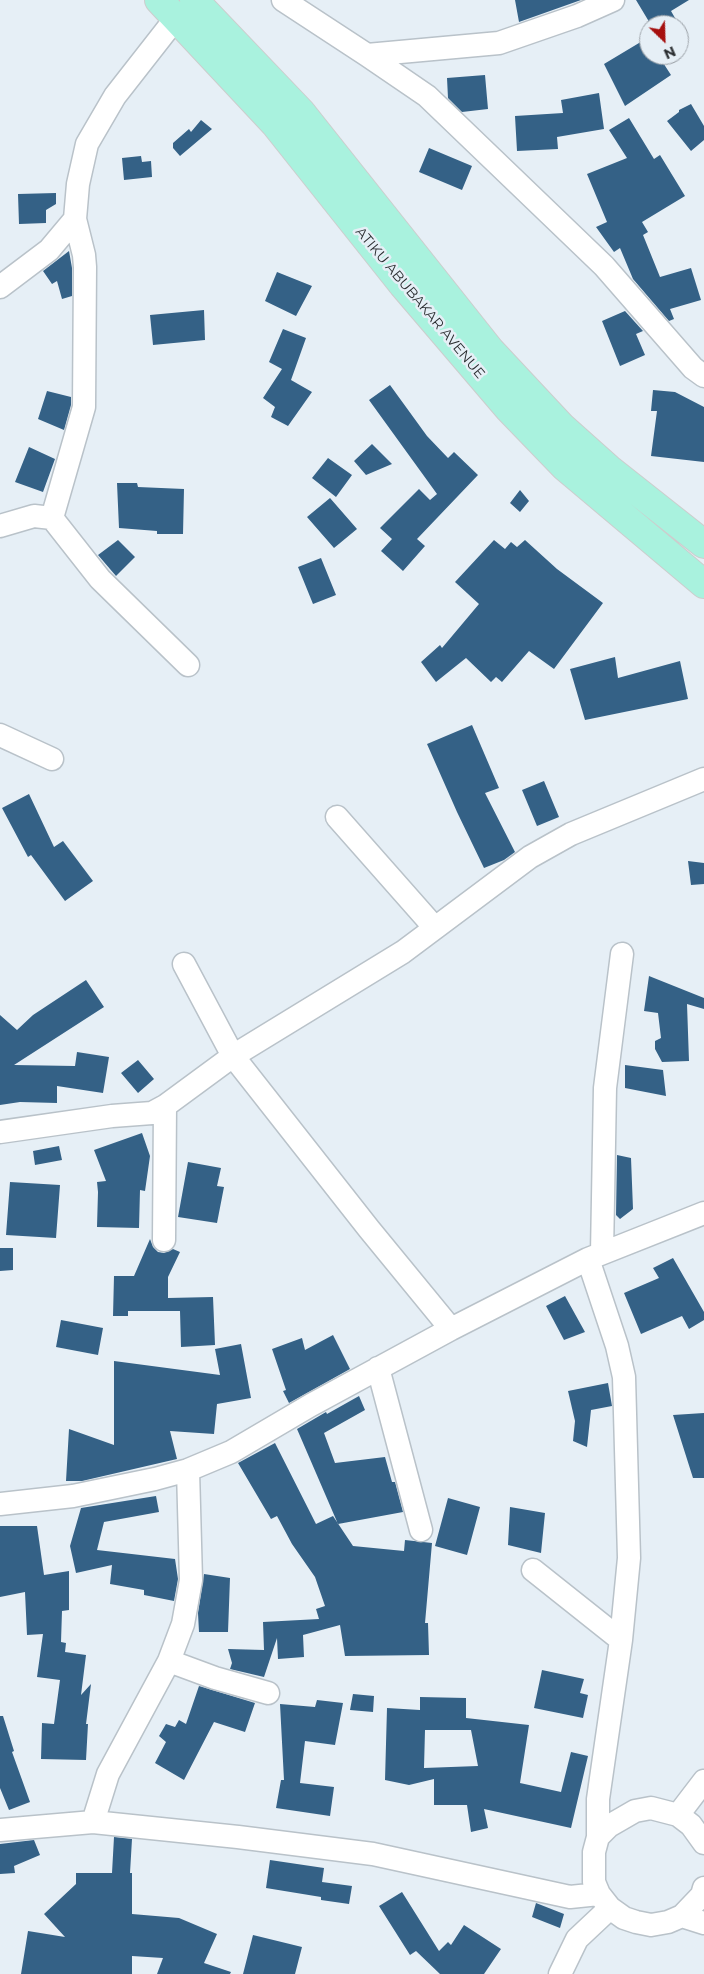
<!DOCTYPE html>
<style>
body{margin:0}
#map{position:relative;width:704px;height:1974px;overflow:hidden;background:#e6eff6;font-family:Montserrat,sans-serif}
canvas{display:block}
.north{position:absolute;left:639px;top:15px;width:50px;height:50px;box-sizing:border-box;background:#e6eff6;border:1px solid #9ba1a7;border-radius:50%;rotate:156deg;font-size:14px;font-weight:700;line-height:20px;text-align:center;color:#2a2d30}
.north::after{content:'';display:block;margin:auto;width:18px;height:22px;background:#a6100f;clip-path:polygon(50% 0,100% 100%,50% 72%,0 100%)}
</style>
<div id="map">
<canvas width="704" height="1974"></canvas>
<div class="north">N</div>
</div>
<script>
const c = document.querySelector('canvas').getContext('2d');
c.lineJoin = 'round';
function paint(path, color) { c.fillStyle = color; c.fill(path, 'evenodd'); }
const toPath = rows => new Path2D(rows.map(r => 'M' + r).join(''));
function trace(path, color, width, dash) { c.strokeStyle = color; c.lineWidth = width; c.lineCap = dash ? 'butt' : 'round'; c.setLineDash(dash || []); c.stroke(path); }
function write(font, color, halo, rows, align = 'center') {
  c.font = font + ' Montserrat,sans-serif'; c.lineWidth = 5; c.setLineDash([]); c.textBaseline = 'middle'; c.strokeStyle = halo; c.fillStyle = color; for (const [text, x, y, turn = 0] of rows) {
    c.save(); c.translate(x, y); c.rotate((+turn || 0) * Math.PI / 180); c.textAlign = isNaN(turn) ? turn : align; if (halo) c.strokeText(text, 0, 0); c.fillText(text, 0, 0); c.restore();
  }
}
paint(toPath([
 [515,0,581,0,519,22],
 [636,0,689,0,671,11,679,25,651,25],
 [649,37,649,55,658,55,671,75,625,106,604,64],
 [485,75,488,109,462,112,448,98,447,78],
 [599,93,604,129,557,137,558,149,517,151,515,116,563,113,561,100],
 [691,104,704,126,704,140,691,151,667,121,679,112,679,110],
 [629,118,654,159,660,155,685,196,642,222,648,232,643,235,660,277,691,268,701,300,670,309,674,319,669,321,633,279,620,248,614,252,596,227,607,222,587,174,627,158,609,130],
 [201,120,212,129,180,156,173,148,173,143,189,129,191,132],
 [429,148,472,166,462,190,419,172],
 [141,156,142,162,151,161,152,177,124,180,122,158],
 [56,193,56,204,46,210,46,223,19,224,18,194],
 [69,251,72,268,72,296,62,299,57,281,52,284,43,271],
 [277,272,312,286,296,316,265,301],
 [204,310,205,340,153,345,150,315],
 [625,311,643,331,636,334,645,355,620,366,602,321],
 [283,329,306,338,291,380,312,392,288,426,271,417,275,407,263,398,282,369,269,362],
 [390,385,427,436,448,458,454,452,478,475,417,539,425,546,403,571,381,551,392,539,380,528,419,489,430,500,437,494,369,400],
 [653,390,675,392,704,407,704,462,651,456,657,411,651,411],
 [47,391,71,397,71,405,64,430,38,419],
 [372,444,392,464,366,475,354,461],
 [29,447,55,459,43,492,15,482],
 [328,458,352,475,336,497,312,478],
 [117,483,137,483,138,487,184,489,183,534,157,534,157,531,119,528],
 [520,490,529,501,520,512,510,503],
 [330,498,357,529,334,548,307,517],
 [118,540,135,557,116,576,98,555],
 [494,540,505,549,511,542,517,547,525,540,557,569,603,603,554,669,529,651,502,682,496,677,491,682,466,658,436,682,421,662,440,645,442,648,479,604,455,582],
 [321,558,336,595,313,604,298,567],
 [615,657,618,678,680,661,688,699,585,720,570,669],
 [472,725,499,788,485,793,515,852,504,860,484,868,457,812,427,744],
 [544,781,559,817,537,826,522,790],
 [29,794,54,847,63,841,93,881,65,901,31,855,28,857,2,808],
 [688,861,704,863,704,884,691,885],
 [649,976,704,998,704,1009,687,1004,689,1061,662,1062,655,1049,655,1041,661,1038,658,1013,644,1011],
 [86,980,104,1007,14,1065,75,1066,77,1052,109,1057,103,1093,57,1086,57,1103,20,1102,0,1105,0,1015,17,1030,33,1015],
 [138,1060,154,1079,138,1093,121,1073],
 [625,1065,663,1070,666,1096,625,1088],
 [142,1133,150,1156,145,1191,140,1190,139,1228,97,1227,98,1192,97,1182,106,1181,94,1150],
 [59,1146,62,1160,35,1165,33,1151],
 [617,1155,631,1158,633,1209,620,1219,616,1215],
 [188,1162,221,1168,217,1186,224,1187,217,1223,178,1217],
 [10,1182,60,1185,56,1238,6,1235],
 [150,1239,153,1247,158,1252,164,1253,173,1249,180,1252,168,1277,168,1298,213,1297,215,1345,181,1347,180,1311,128,1311,128,1316,113,1316,114,1276,134,1276],
 [0,1248,13,1248,13,1270,0,1271],
 [673,1258,704,1312,704,1320,689,1329,682,1316,641,1334,624,1293,659,1278,653,1268],
 [565,1296,585,1332,564,1340,546,1306],
 [61,1320,103,1328,98,1355,56,1347],
 [333,1335,350,1369,289,1403,283,1391,286,1390,272,1349,302,1338,305,1350],
 [241,1344,251,1398,217,1404,214,1434,170,1431,177,1459,82,1481,66,1481,69,1429,114,1445,114,1361,220,1375,215,1349],
 [608,1383,612,1406,591,1410,587,1447,573,1441,575,1421,568,1391],
 [359,1396,365,1410,324,1433,335,1463,385,1457,392,1482,395,1482,403,1512,338,1524,297,1429,326,1412,327,1414],
 [704,1413,704,1478,693,1478,673,1415],
 [275,1443,316,1524,333,1516,353,1546,404,1551,405,1540,432,1543,425,1623,428,1623,429,1655,345,1656,340,1625,303,1635,304,1657,278,1659,277,1638,264,1677,230,1669,232,1663,228,1649,264,1650,263,1622,319,1619,316,1609,325,1606,315,1577,292,1544,277,1516,271,1519,238,1463],
 [156,1496,159,1512,104,1522,97,1550,175,1559,178,1579,174,1601,144,1595,144,1590,110,1584,112,1565,76,1573,70,1546,81,1508],
 [448,1498,480,1507,467,1555,435,1546],
 [510,1507,545,1513,541,1553,508,1545],
 [0,1526,37,1526,44,1575,69,1571,69,1610,62,1611,61,1642,66,1643,65,1652,86,1655,81,1695,91,1684,86,1724,88,1724,86,1760,41,1759,42,1723,54,1724,60,1680,37,1677,43,1634,27,1635,25,1592,0,1597],
 [204,1574,230,1578,228,1632,199,1632,198,1613],
 [542,1670,584,1679,580,1693,588,1695,583,1718,534,1708],
 [199,1686,255,1703,245,1732,214,1722,184,1780,155,1763,166,1742,159,1736,166,1724,175,1727,179,1720,186,1724],
 [353,1694,374,1696,373,1712,350,1710],
 [420,1697,466,1698,466,1718,529,1725,520,1783,561,1792,571,1752,588,1756,571,1828,484,1809,488,1828,471,1832,467,1805,434,1805,434,1779,409,1785,385,1780,387,1708,420,1710],
 [425,1730,471,1730,478,1766,424,1768],
 [317,1700,343,1703,335,1745,305,1741,300,1783,334,1787,330,1816,276,1808,281,1780,284,1780,280,1704,315,1707],
 [0,1716,3,1716,14,1751,12,1752,30,1802,9,1810,0,1788],
 [114,1837,132,1839,130,1873,132,1873,132,1914,179,1918,217,1934,204,1963,231,1972,230,1974,157,1974,163,1958,132,1956,132,1974,21,1974,28,1931,65,1937,44,1914,76,1884,76,1873,112,1873],
 [34,1840,40,1855,14,1866,15,1873,0,1874,0,1844],
 [270,1860,324,1868,322,1882,352,1886,349,1904,321,1900,321,1897,266,1888],
 [402,1892,439,1951,448,1942,451,1945,464,1925,501,1949,484,1974,440,1974,416,1951,410,1955,379,1906],
 [536,1903,564,1914,560,1928,532,1917],
 [253,1935,302,1947,295,1974,243,1974]
]), '#346186');
const minor = toPath([
 [283,0,367,55,427,96,604,266,693,368,704,376],
 [367,55,499,43,577,16,613,0],
 [0,287,49,250,75,219],
 [52,518,84,407,85,267,84,255,75,219,78,184,87,144,115,96,176,18],
 [0,526,34,516,52,518,100,579,188,665],
 [0,735,52,759],
 [337,817,435,928],
 [184,964,233,1056,369,1229,451,1329],
 [0,1132,112,1116,152,1113,165,1106,233,1056,403,952,530,857,571,834,704,779],
 [164,1240,165,1106],
 [602,1253,605,1088,622,954],
 [588,1259,617,1346,624,1377,629,1558,621,1640,598,1799,598,1837],
 [378,1368,421,1530],
 [0,1504,73,1496,155,1479,188,1470,231,1452,311,1405,451,1329,588,1259,704,1213],
 [533,1570,621,1640],
 [169,1661,215,1678,268,1693],
 [678,1815,704,1781],
 [93,1822,108,1774,169,1661,183,1624,191,1580,188,1470],
 [0,1830,93,1822,238,1837,373,1854,570,1897,599,1894],
 [704,1843,691,1825,678,1815,651,1808,635,1811,609,1826,598,1837,594,1852,594,1882,599,1894,610,1908,624,1918,636,1922,651,1925,668,1922,682,1916,702,1895,704,1888],
 [682,1916,704,1923],
 [560,1974,577,1939,610,1908]
]);
const major = toPath([
 [159,0,275,124,403,285,508,408,565,467,704,584],
 [194,0,301,112,490,350,562,427,609,469,704,544]
]);
trace(minor, '#b9c2c9', 25);
trace(major, '#cccdcd', 30);
trace(minor, '#fff', 22);
trace(major, '#a9f2de', 28);
write('14px', '#2a2d30', '#e6eff6', [
 ["ATIKU ABUBAKAR AVENUE",420,303,50]
]);
</script>
